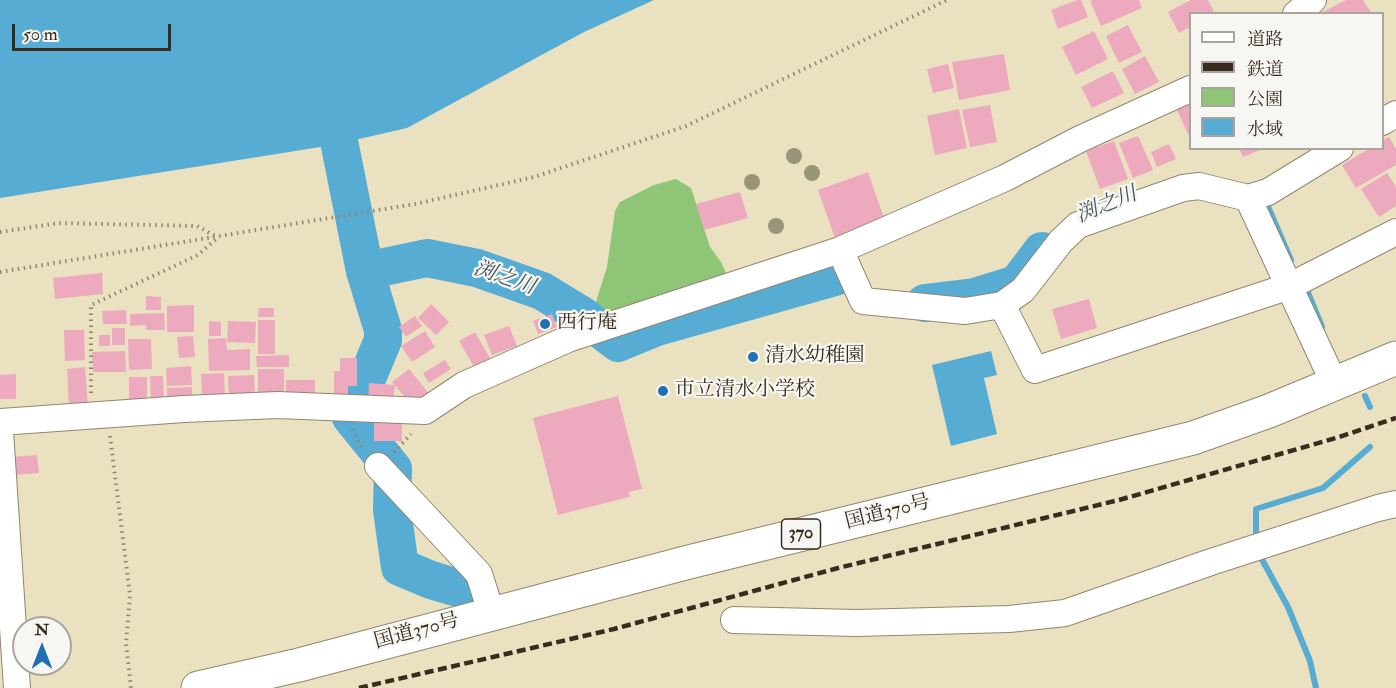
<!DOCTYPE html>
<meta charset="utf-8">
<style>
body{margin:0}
#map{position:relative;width:1396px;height:688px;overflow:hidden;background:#eae1c0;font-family:"IM FELL Double Pica","Noto Serif JP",serif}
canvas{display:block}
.legend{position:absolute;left:1189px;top:12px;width:195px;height:138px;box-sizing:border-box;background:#f6f6f2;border:2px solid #aba49d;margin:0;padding:8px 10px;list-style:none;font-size:18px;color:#3b2a1e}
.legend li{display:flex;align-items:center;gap:12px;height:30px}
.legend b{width:30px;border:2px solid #aba49d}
.north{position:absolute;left:12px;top:616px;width:60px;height:60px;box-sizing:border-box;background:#f6f6f2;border:2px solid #aba49d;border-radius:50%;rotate:0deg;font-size:16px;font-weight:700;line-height:24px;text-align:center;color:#3b2a1e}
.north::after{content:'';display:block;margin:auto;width:21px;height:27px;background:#1f6fb2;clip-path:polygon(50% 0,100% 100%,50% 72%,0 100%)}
.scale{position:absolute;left:12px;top:24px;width:159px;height:27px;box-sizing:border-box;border:3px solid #3b2a1e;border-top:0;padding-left:8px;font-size:18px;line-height:21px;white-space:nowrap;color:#3b2a1e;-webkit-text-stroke:4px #f6f6f2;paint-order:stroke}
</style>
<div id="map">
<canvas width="1396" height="688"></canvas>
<ul class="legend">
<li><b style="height:8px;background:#fff"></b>道路</li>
<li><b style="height:8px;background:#3b2a1e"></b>鉄道</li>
<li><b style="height:16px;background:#8fc577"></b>公園</li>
<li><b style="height:16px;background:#57acd3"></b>水域</li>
</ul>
<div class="north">N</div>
<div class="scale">50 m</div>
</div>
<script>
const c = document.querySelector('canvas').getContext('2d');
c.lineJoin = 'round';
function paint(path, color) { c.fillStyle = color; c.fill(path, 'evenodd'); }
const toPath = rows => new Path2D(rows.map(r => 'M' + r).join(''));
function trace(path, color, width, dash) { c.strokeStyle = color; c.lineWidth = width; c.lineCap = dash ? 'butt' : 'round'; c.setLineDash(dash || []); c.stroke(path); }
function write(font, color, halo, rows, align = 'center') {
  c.font = font + ' "IM FELL Double Pica","Noto Serif JP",serif'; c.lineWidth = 4.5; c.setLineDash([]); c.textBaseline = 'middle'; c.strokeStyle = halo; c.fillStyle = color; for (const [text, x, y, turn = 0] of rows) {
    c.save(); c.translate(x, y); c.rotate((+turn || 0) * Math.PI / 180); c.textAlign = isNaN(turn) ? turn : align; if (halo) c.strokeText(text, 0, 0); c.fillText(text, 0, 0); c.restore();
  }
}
paint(toPath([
 [676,179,691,188,710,247,721,262,729,280,605,320,594,308,607,267,615,211,620,202,654,185]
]), '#8fc577');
paint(toPath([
 [0,0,654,0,584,32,407,128,333,145,0,198],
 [991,351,997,375,984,378,997,434,951,446,932,365]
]), '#57acd3');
trace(toPath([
 [1266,202,1291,260],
 [1307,290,1322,327],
 [1365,396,1370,407],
 [1256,541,1256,509,1323,488,1370,447],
 [1259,554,1288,607,1310,661,1316,688]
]), '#57acd3', 6);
trace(toPath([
 [319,0,331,101,365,271,383,330,383,340,351,417,393,469,392,510,400,567,431,580,478,594],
 [365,271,427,258,477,268,542,291,583,316,618,343,657,327,835,277],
 [925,303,975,297,1017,284,1042,251]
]), '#57acd3', 38);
paint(toPath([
 [1077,0,1081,0,1088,17,1058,29,1051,10],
 [1093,0,1139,0,1142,8,1101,26,1090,1],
 [1191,0,1208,0,1214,12,1190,14,1190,27,1179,33,1168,12],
 [1346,0,1363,0,1372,14,1323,12],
 [1128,25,1142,52,1119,63,1106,36],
 [1094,31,1108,59,1076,75,1062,47],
 [1004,54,1010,90,959,100,952,62],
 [1145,56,1159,82,1135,94,1122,69],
 [948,64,954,88,933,93,927,69],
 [1113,71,1124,93,1092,108,1081,87],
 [1190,102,1190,136,1189,136,1176,108],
 [990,105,997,142,970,147,962,110],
 [959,109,967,148,935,155,927,116],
 [1138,136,1153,170,1133,178,1119,143],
 [1389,137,1396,149,1396,165,1356,188,1342,165,1370,148,1382,148,1382,141],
 [1114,141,1128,179,1100,189,1086,151],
 [1169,144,1176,159,1157,167,1151,152],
 [1239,148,1263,148,1263,149,1243,157],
 [868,172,885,221,835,238,818,190],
 [1387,173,1396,187,1396,206,1379,217,1361,189],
 [740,192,748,218,704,230,696,204],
 [102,273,103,294,55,299,53,278],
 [146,296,161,297,161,310,146,310],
 [1089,299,1097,328,1061,339,1052,309],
 [431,304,449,322,436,335,418,318],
 [194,305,194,332,167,332,167,306],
 [259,308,274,308,274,317,258,317],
 [126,310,127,324,103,324,102,311],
 [164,313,165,330,146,330,146,325,130,326,130,314],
 [552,314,557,327,538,334,533,321],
 [415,316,422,326,406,337,399,327],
 [258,320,275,320,275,354,258,354],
 [209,321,221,322,221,336,209,336],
 [228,321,256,322,255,343,227,342],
 [509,326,517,346,492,355,484,335],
 [112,328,125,328,125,345,112,345],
 [64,330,84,330,85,360,65,361],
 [425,331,435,347,412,362,401,346],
 [475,332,490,358,474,367,459,341],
 [99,335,110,335,110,346,99,346],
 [193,336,195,357,179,358,177,337],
 [226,338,227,350,250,349,250,370,209,371,208,339],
 [128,339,151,339,152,369,129,370],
 [125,351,126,372,93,372,92,352],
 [289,355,289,367,257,367,256,356],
 [340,358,357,358,357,386,348,386,348,399,334,399,334,371,340,371],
 [445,360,451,369,429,383,423,373],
 [191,366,192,385,167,386,166,368],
 [85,367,88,407,69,407,67,369],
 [258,369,284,369,284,400,258,400],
 [409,369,431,396,415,409,392,382],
 [224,373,225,400,202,400,201,374],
 [16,374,16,399,0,399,0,375],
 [254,375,255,397,229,397,228,376],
 [150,376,163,376,164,402,151,403],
 [129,377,147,377,147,405,129,405],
 [286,380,315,380,315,399,286,399],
 [369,383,395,385,393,404,368,403],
 [192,387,192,401,167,402,167,388],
 [618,396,642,489,629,492,630,497,558,515,533,418],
 [374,423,402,423,402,441,374,441],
 [37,455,39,473,12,475,11,457]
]), '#edaabe');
const minor = toPath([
 [1296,14,1313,0],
 [1382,122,1396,114],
 [1248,198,1335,385],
 [840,250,863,301,965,311,1002,305,1023,290,1061,241,1078,225,1183,188,1199,186,1248,198,1268,192,1340,148],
 [1002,305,1035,370,1290,286,1396,232],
 [0,422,184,409,278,405,425,411,464,385,568,339,840,250,1005,178,1080,139,1190,89],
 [0,431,17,688],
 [378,466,479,574,491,612],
 [734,620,856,623,1009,619,1065,613,1211,562,1378,508,1396,504]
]);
const highway = toPath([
 [198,688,299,665,689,562,1193,438,1269,411,1396,358]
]);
trace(minor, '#92866f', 28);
trace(highway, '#92866f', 35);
trace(toPath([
 [0,232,59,223,197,226,217,237],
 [0,272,415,204,534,177,686,126,947,0],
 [91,393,91,305,198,255,217,238],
 [352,430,363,450],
 [110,436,130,595,126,644,131,688],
 [394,452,411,434]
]), '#92866f', 4, [1.5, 4.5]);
trace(minor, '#fff', 26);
trace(highway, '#fff', 33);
trace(toPath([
 [359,688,614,629,838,568,1119,500,1336,438,1396,418]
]), '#3b2a1e', 4.5, [9, 4.5]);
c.fillStyle = '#989676';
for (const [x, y] of [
 [794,156],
 [812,173],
 [752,182],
 [776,226]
]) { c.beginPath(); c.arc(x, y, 8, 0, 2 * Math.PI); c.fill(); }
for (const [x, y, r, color] of [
 [545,324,6,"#1f6fb2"],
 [753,357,6,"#1f6fb2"],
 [663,391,6,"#1f6fb2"]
]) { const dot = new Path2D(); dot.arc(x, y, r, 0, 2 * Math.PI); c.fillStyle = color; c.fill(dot); trace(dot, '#f6f6f2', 2); }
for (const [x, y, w] of [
 [801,534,39]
]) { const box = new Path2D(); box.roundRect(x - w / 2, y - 15, w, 30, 4.5); c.fillStyle = '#f6f6f2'; c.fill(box); trace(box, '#3b2a1e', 1.5); }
write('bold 18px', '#3b2a1e', null, [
 ["370",801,534]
]);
write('20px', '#3b2a1e', '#f6f6f2', [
 ["西行庵",557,324],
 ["清水幼稚園",765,357],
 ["市立清水小学校",675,391]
], 'left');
write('20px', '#3b2a1e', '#f6f6f2', [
 ["国道370号",888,513,-14],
 ["国道370号",417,632,-15]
]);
write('italic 21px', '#45585d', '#f6f6f2', [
 ["渕之川",1107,206,-22],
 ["渕之川",504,279,19]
]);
</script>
